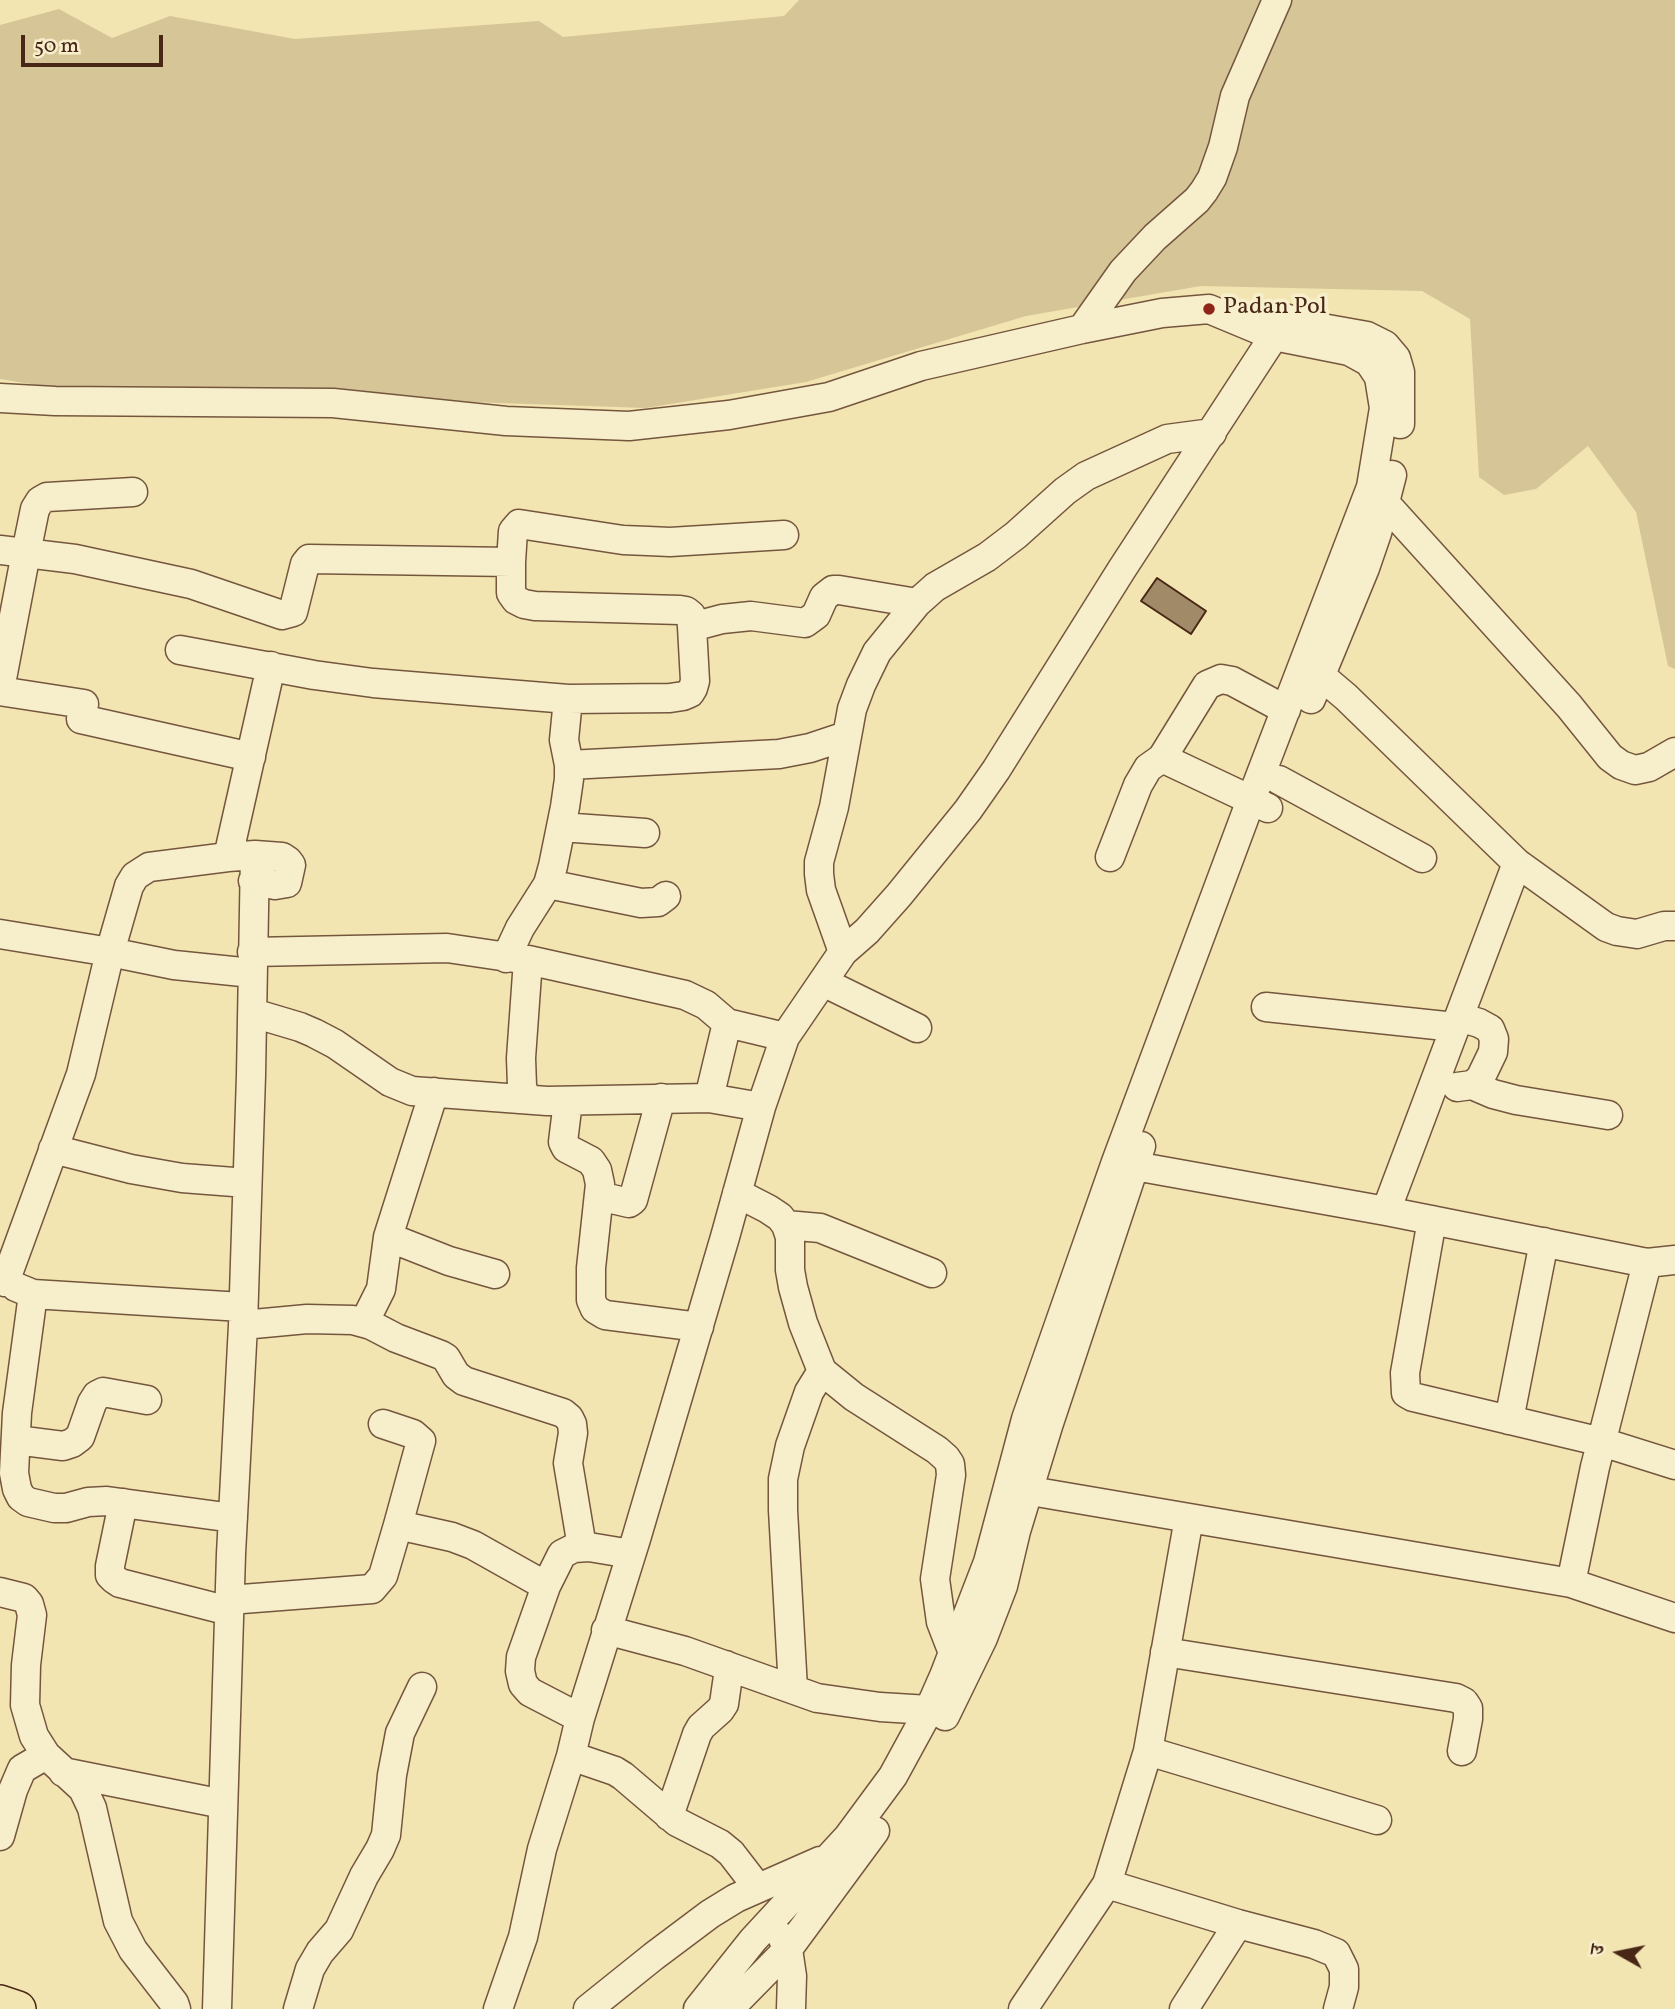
<!DOCTYPE html>
<meta charset="utf-8">
<style>
body{margin:0}
#map{position:relative;width:1675px;height:2009px;overflow:hidden;background:#f3e5b1;font-family:Vollkorn,"Noto Serif Devanagari",serif}
canvas{display:block}
.north{position:absolute;left:1584px;top:1918px;width:70px;height:70px;-webkit-text-stroke:5px #f7eecc;paint-order:stroke;rotate:279deg;font-size:19px;font-weight:700;line-height:28px;text-align:center;color:#492717}
.north::after{content:'';display:block;margin:auto;width:24px;height:32px;background:#492717;clip-path:polygon(50% 0,100% 100%,50% 72%,0 100%)}
.scale{position:absolute;left:21px;top:35px;width:142px;height:32px;box-sizing:border-box;border:4px solid #492717;border-top:0;padding-left:9px;font-size:21px;line-height:24px;white-space:nowrap;color:#492717;-webkit-text-stroke:5px #f7eecc;paint-order:stroke}
</style>
<div id="map">
<canvas width="1675" height="2009"></canvas>
<div class="north">उ</div>
<div class="scale">50 m</div>
</div>
<script>
const c = document.querySelector('canvas').getContext('2d');
c.lineJoin = 'round';
function paint(path, color) { c.fillStyle = color; c.fill(path, 'evenodd'); }
const toPath = rows => new Path2D(rows.map(r => 'M' + r).join(''));
function trace(path, color, width, dash) { c.strokeStyle = color; c.lineWidth = width; c.lineCap = dash ? 'butt' : 'round'; c.setLineDash(dash || []); c.stroke(path); }
function write(font, color, halo, rows, align = 'center') {
  c.font = font + ' Vollkorn,serif'; c.lineWidth = 7; c.setLineDash([]); c.textBaseline = 'middle'; c.strokeStyle = halo; c.fillStyle = color; for (const [text, x, y, turn = 0] of rows) {
    c.save(); c.translate(x, y); c.rotate((+turn || 0) * Math.PI / 180); c.textAlign = isNaN(turn) ? turn : align; if (halo) c.strokeText(text, 0, 0); c.fillText(text, 0, 0); c.restore();
  }
}
paint(toPath([
 [799,0,1675,0,1675,669,1668,666,1636,512,1588,446,1536,489,1504,495,1479,477,1470,319,1422,291,1201,286,1026,316,806,382,646,408,55,388,0,379,0,25,59,9,112,38,170,16,295,39,539,21,563,37,784,16]
]), '#d6c597');
const building = toPath([
 [1157,578,1206,611,1191,634,1141,601,1157,578]
]);
paint(building, '#a18a67');
trace(building, '#492717', 2);
const minor = toPath([
 [1243,323,1277,316,1322,328,1367,336,1385,345,1396,358,1400,372,1400,424],
 [1082,329,1123,271,1155,237,1197,200,1204,191,1212,178,1223,147,1235,96,1277,0],
 [0,398,55,401,333,403,506,421,629,426,729,415,829,397,921,366,1082,329,1162,313,1209,309,1274,336,1349,351,1369,362,1379,377,1384,408,1371,487,1251,800,1116,1162,1026,1419,988,1562,944,1676,929,1710,893,1776,848,1837,753,1940,698,2009],
 [1375,492,1569,706,1610,757,1621,765,1635,770,1649,767,1675,752],
 [0,550,75,559,191,584,282,615,293,612,305,564,309,559,511,562,511,593,516,600,524,604,535,606,680,610,686,611,691,615,692,627],
 [511,562,513,531,519,524,623,540,648,541,670,542,784,535],
 [180,650,314,675,373,683,568,699,670,698,683,696,690,693,693,688,695,681,692,627,722,619,751,616,805,623,816,615,824,597,833,590,839,590,917,603],
 [1320,675,1346,697,1517,863,1386,1211],
 [0,689,26,553,35,509,40,501,47,497,133,492],
 [0,691,84,704,81,719,251,757],
 [1311,699,1365,568,1377,533,1392,475],
 [1162,758,1268,808],
 [569,765,779,754,810,748,846,736],
 [1279,780,1422,858],
 [561,827,645,833],
 [228,857,271,666],
 [1110,857,1138,785,1148,768,1162,758,1207,685,1221,679,1232,681,1286,710],
 [1517,863,1606,927,1617,931,1637,934,1664,926,1675,926],
 [548,884,641,903,658,902,666,896],
 [0,934,110,952,174,965,252,973],
 [252,952,447,948,528,960,685,995,706,1005,727,1023,785,1037],
 [843,952,821,890,819,874,819,862,834,807,852,709,861,685,877,652,917,603,935,587,987,557,1016,535,1065,491,1086,476,1167,439,1212,433],
 [506,958,520,928,548,884,553,866,565,807,569,779,569,765,564,740,568,699],
 [823,982,917,1028],
 [1266,1007,1455,1027],
 [253,1013,300,1027,314,1033,335,1044,390,1082,412,1091,547,1101,709,1098,761,1107],
 [1472,1085,1493,1094,1516,1100,1608,1115],
 [1457,1087,1472,1085,1480,1079,1493,1052,1494,1039,1490,1029,1479,1023,1459,1017],
 [709,1098,727,1023],
 [526,1099,522,1086,521,1058,528,960],
 [568,1101,563,1142,566,1148,591,1161,597,1170,600,1184,591,1268,591,1300,595,1309,605,1315,699,1327],
 [53,1149,131,1169,182,1178,247,1183],
 [1118,1163,1386,1211,1647,1263,1595,1467,1571,1583],
 [737,1193,768,1209,780,1217,786,1225,790,1237,790,1270,793,1287,803,1323,822,1371,854,1397,937,1450,946,1458,950,1464,951,1475,935,1579,941,1622,953,1653],
 [599,1196,629,1203,633,1200,661,1098],
 [1432,1220,1405,1373,1406,1393,1413,1397,1602,1442,1675,1465],
 [786,1225,820,1228,932,1273],
 [388,1237,449,1261,495,1274],
 [1647,1263,1675,1260],
 [5,1282,81,1074,110,952,129,886,135,876,149,867,228,857,255,855,282,857,288,861,291,865,287,883,275,885,253,881],
 [16,1287,33,1294,242,1307],
 [33,1294,17,1413,14,1473,17,1489,21,1497,28,1502,54,1508,66,1508,88,1502,107,1501,233,1518],
 [364,1323,381,1289,388,1237,434,1092],
 [243,1325,307,1319,353,1320,371,1325,396,1338,441,1355,446,1358,456,1375,464,1381,563,1413,569,1418,572,1424,573,1433,568,1463,582,1547],
 [1509,1420,1544,1242],
 [383,1424,413,1434,421,1441,398,1525],
 [16,1440,63,1446,72,1443,80,1437,92,1403,97,1395,103,1392,147,1400],
 [1013,1488,1571,1583,1675,1618],
 [123,1503,110,1566,110,1575,114,1579,120,1583,229,1611],
 [546,1586,562,1554,574,1548,589,1547,631,1554],
 [0,1592,24,1598,29,1604,32,1615,26,1665,25,1705,34,1736,46,1755,83,1789,92,1808,118,1921,133,1950,174,2003,176,2009],
 [229,1600,372,1589,383,1576,398,1525,452,1537,473,1545,546,1586,521,1657,520,1671,523,1684,530,1692,580,1718],
 [606,1630,685,1651,817,1698,880,1707,929,1710],
 [1165,1652,1456,1698,1464,1702,1468,1708,1468,1719,1462,1751],
 [793,1689,783,1510,783,1479,790,1446,809,1392,822,1371],
 [945,1716,983,1638,1003,1586,1016,1531,1049,1423,1141,1146],
 [1148,1751,1377,1820],
 [571,1756,615,1771,623,1776,677,1822,720,1844,731,1853,758,1888],
 [63,1772,223,1804],
 [669,1816,697,1734,701,1727,720,1710,724,1704,728,1676,726,1665],
 [0,1836,13,1790,22,1769,46,1755],
 [1107,1884,1238,1924,1314,1944,1336,1953,1344,1969,1344,1987,1338,2009],
 [782,1937,788,1949,792,1976,791,2009],
 [217,2009,231,1554,243,1325,251,1075,255,855],
 [298,2009,310,1969,320,1952,339,1930,364,1876,380,1849,386,1835,392,1775,400,1733,422,1687],
 [498,2009,523,1937,542,1849,571,1756,580,1718,636,1539,725,1237,761,1107,785,1037,843,952,867,931,899,895,968,810,996,770,1122,569,1274,336,1276,318],
 [588,2009,654,1956,710,1914,736,1898,820,1861],
 [729,2009,788,1949,875,1831],
 [1023,2009,1107,1884,1148,1751,1189,1518],
 [1184,2009,1238,1924]
]);
const major = toPath([
 [0,2003,18,2009]
]);
trace(minor, '#74563e', 31);
trace(major, '#492717', 38);
trace(minor, '#f7eecc', 28);
trace(major, '#f3e5b1', 35);
for (const [x, y, r, color] of [
 [1209,309,7,"#8f2418"]
]) { const dot = new Path2D(); dot.arc(x, y, r, 0, 2 * Math.PI); c.fillStyle = color; c.fill(dot); trace(dot, '#f7eecc', 2.5); }
write('24px', '#492717', '#f7eecc', [
 ["Padan Pol",1223,309]
], 'left');
</script>
